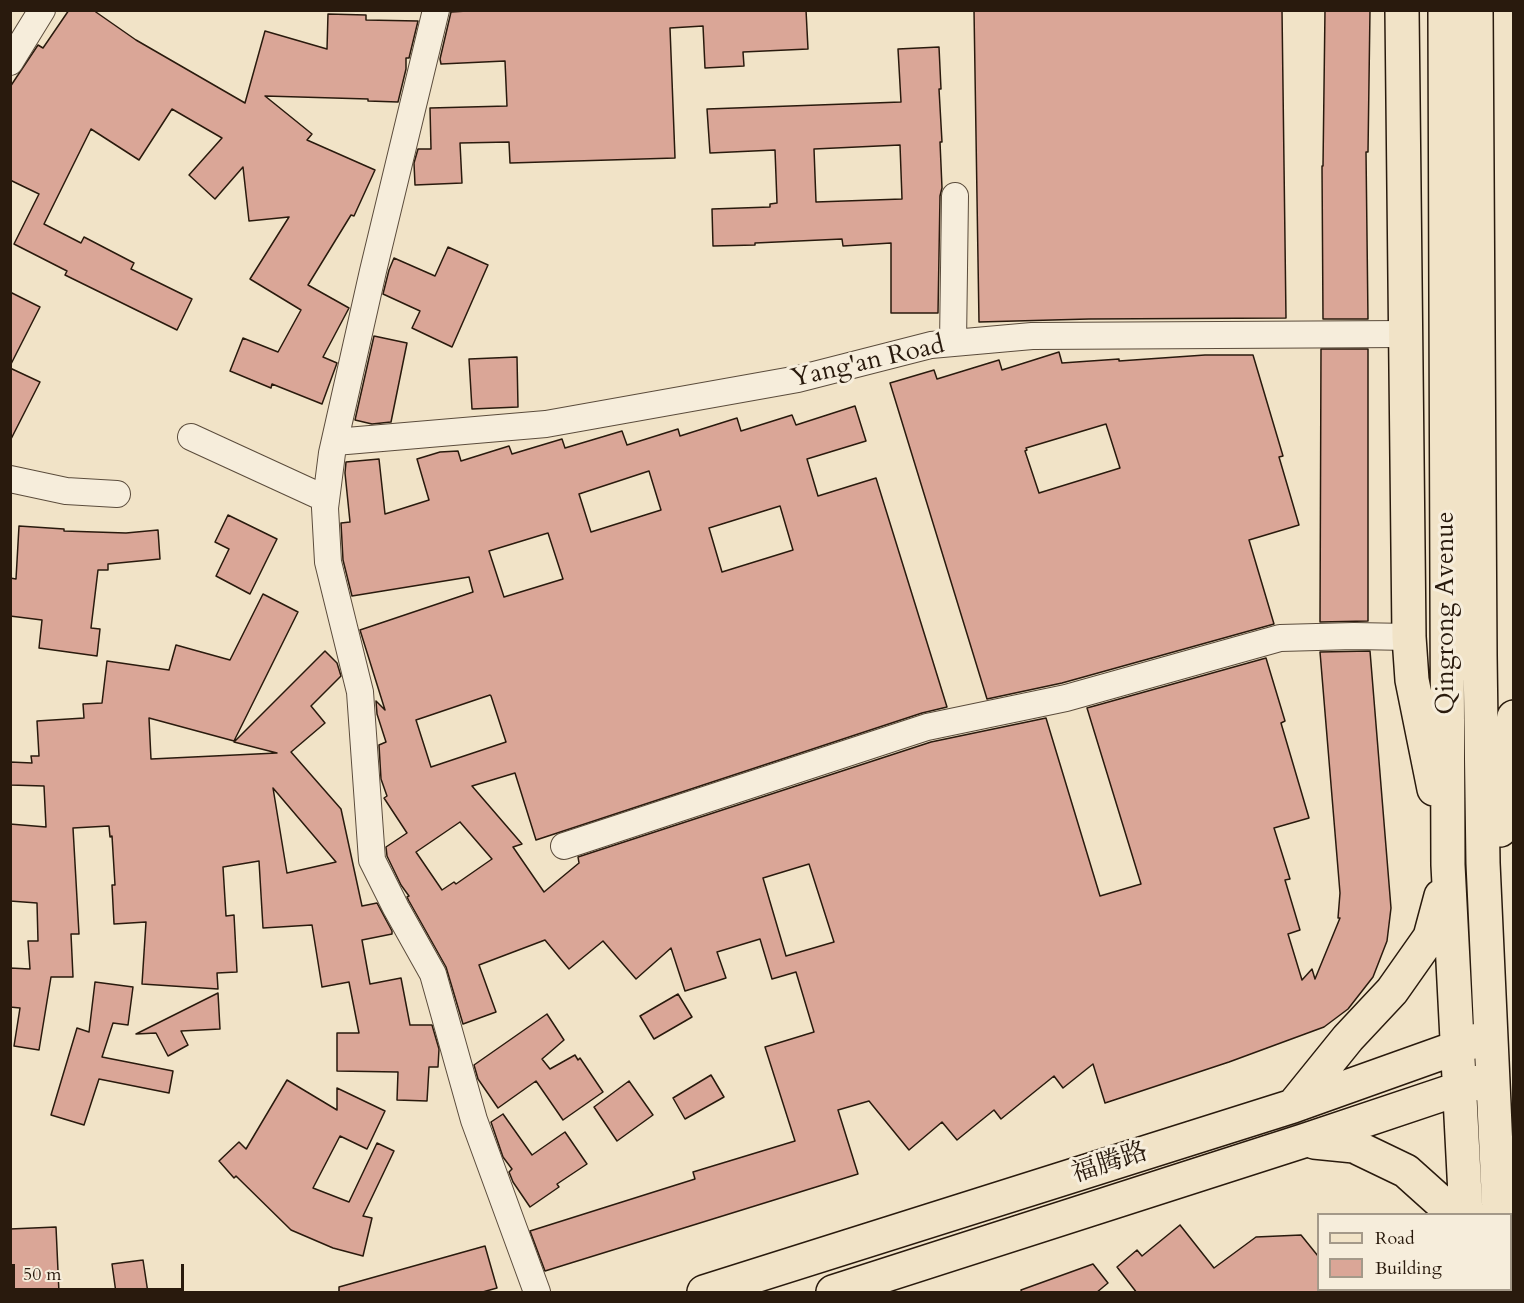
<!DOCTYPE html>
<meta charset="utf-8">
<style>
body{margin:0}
#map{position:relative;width:1524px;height:1303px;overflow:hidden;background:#f1e3c7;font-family:Cardo,serif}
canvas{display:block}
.frame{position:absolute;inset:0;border:12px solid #291a0d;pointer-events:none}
.legend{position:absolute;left:1317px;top:1213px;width:195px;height:78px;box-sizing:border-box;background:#f6eddb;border:2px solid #a49989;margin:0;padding:8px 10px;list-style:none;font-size:18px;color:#291a0d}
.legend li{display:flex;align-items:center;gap:12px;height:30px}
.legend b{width:30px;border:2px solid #a49989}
.scale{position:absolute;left:12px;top:1264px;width:172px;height:27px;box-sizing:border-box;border:3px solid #291a0d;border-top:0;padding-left:8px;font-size:18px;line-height:21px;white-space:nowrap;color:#291a0d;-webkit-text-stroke:4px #f6eddb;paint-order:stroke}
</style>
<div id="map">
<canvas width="1524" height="1303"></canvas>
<div class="frame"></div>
<ul class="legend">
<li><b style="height:8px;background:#f1e3c7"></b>Road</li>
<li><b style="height:16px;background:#daa697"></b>Building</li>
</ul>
<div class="scale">50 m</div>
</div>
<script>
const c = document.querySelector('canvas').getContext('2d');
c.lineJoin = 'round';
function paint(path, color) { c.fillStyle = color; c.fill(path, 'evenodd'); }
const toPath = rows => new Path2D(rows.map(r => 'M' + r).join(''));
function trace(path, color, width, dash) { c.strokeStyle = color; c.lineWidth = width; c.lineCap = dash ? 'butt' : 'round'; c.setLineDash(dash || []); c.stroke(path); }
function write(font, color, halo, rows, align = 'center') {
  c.font = font + ' Cardo,"Noto Serif SC",serif'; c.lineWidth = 6; c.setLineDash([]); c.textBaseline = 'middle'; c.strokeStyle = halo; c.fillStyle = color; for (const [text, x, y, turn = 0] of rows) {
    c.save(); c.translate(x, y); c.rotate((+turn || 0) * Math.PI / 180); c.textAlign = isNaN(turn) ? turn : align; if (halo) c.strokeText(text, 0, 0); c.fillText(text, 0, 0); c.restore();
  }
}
const building = toPath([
 [69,10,93,10,136,40,245,103,265,31,327,49,328,14,366,15,366,20,418,21,409,58,406,58,406,69,398,102,368,101,368,99,265,96,312,134,307,140,375,170,354,216,351,215,308,285,349,308,323,357,337,363,322,404,272,384,271,388,230,371,243,338,278,352,301,310,250,279,289,217,249,221,243,167,215,199,189,175,222,138,172,109,139,160,91,129,44,224,81,243,84,237,134,263,131,269,192,299,177,330,65,275,67,271,14,244,39,194,10,180,10,87,38,45,43,48,69,10],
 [483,10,806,10,808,49,743,52,744,66,705,68,703,26,670,28,675,158,510,163,509,142,460,143,462,183,415,185,414,163,418,149,431,149,430,108,507,106,505,61,441,64,440,59,451,12,483,10],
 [974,10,1282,10,1286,318,1089,319,979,322,974,10],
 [1325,10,1370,10,1368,152,1366,152,1368,319,1323,319,1322,166,1323,166,1325,10],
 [939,47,941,89,939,89,942,142,940,142,942,188,940,196,938,313,891,313,891,243,843,246,842,239,755,243,755,245,713,246,712,209,770,207,770,204,777,203,775,150,710,153,707,109,901,102,898,49,939,47],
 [900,145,902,199,816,202,814,149,900,145],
 [448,247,488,265,452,347,412,328,420,311,383,294,389,270,394,258,435,276,448,247],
 [10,292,40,307,10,366,10,292],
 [374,336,407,343,391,422,372,424,355,420,374,336],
 [1321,349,1368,349,1368,621,1320,622,1321,349],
 [1059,352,1062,363,1119,359,1119,361,1205,355,1253,355,1283,456,1279,457,1299,525,1249,540,1274,624,1062,683,987,699,890,383,934,370,937,379,999,360,1002,370,1059,352],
 [1106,424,1120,468,1039,493,1025,451,1027,450,1026,448,1106,424],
 [517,357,518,407,472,409,469,359,517,357],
 [10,368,40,382,10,441,10,368],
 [855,406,866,441,807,459,818,496,876,478,947,707,922,713,536,840,515,773,472,786,522,844,513,847,544,892,579,863,578,857,931,742,1046,718,1100,896,1141,884,1087,708,1266,658,1285,721,1281,723,1309,818,1274,828,1290,879,1285,880,1300,930,1288,934,1302,980,1312,969,1315,979,1340,918,1338,918,1340,893,1320,652,1370,651,1391,908,1387,941,1373,977,1348,1009,1324,1027,1229,1062,1105,1103,1093,1064,1063,1088,1054,1076,1001,1119,994,1110,957,1140,942,1122,909,1150,869,1101,838,1110,858,1174,545,1271,530,1231,695,1179,693,1172,795,1141,765,1047,814,1032,796,972,772,979,760,939,717,952,726,978,685,991,671,948,636,979,603,941,569,969,545,940,479,965,496,1012,463,1024,446,967,409,901,407,897,409,896,401,885,387,856,386,847,407,833,384,798,387,796,381,779,379,745,386,742,377,714,376,701,385,710,360,630,473,592,469,577,352,596,343,560,341,523,350,522,345,473,346,462,379,459,385,514,429,500,417,459,440,452,458,451,461,461,509,446,512,454,562,439,565,448,622,431,627,445,678,429,680,436,737,418,741,431,792,415,796,425,855,406],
 [649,471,661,510,591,532,579,494,649,471],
 [780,506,793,550,722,572,709,528,780,506],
 [548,533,563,579,504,597,489,551,548,533],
 [490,695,491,696,506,742,431,767,416,720,490,695],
 [460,822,492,859,456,884,454,882,442,890,416,852,460,822],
 [809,864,834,942,786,956,763,878,809,864],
 [228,515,277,539,250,594,216,576,229,549,215,542,228,515],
 [19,526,64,529,64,531,126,533,158,530,160,559,108,564,108,570,98,570,91,628,100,629,97,656,39,648,42,620,10,616,10,578,16,579,19,526],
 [263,594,298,612,234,741,149,718,151,759,277,753,234,742,325,651,337,663,341,676,311,706,325,723,291,752,341,809,362,906,377,903,392,931,392,934,362,940,370,984,401,978,410,1025,432,1025,439,1049,438,1067,429,1067,427,1101,397,1100,398,1072,337,1071,337,1033,359,1033,349,982,322,987,312,925,263,928,259,861,223,867,226,916,234,915,237,972,217,973,218,989,142,984,146,922,114,924,112,885,115,885,112,836,110,837,109,826,73,828,79,934,71,934,73,977,51,977,39,1050,14,1046,20,1008,10,1007,10,968,30,969,28,941,38,941,37,903,10,901,10,824,46,827,44,786,10,785,10,762,32,763,31,756,39,756,37,721,84,718,83,704,102,703,107,661,169,670,176,645,230,660,263,594],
 [273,788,336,862,287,873,273,788],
 [95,982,133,987,128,1025,113,1023,102,1057,173,1071,169,1093,99,1079,84,1125,51,1115,77,1028,89,1032,95,982],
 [218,993,220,1029,181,1031,188,1045,168,1056,156,1033,136,1034,218,993],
 [678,994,692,1017,654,1039,640,1016,678,994],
 [547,1014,564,1040,542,1059,550,1069,575,1055,578,1060,580,1058,603,1092,563,1120,536,1081,498,1108,478,1079,474,1065,547,1014],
 [711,1075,724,1097,685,1119,673,1098,711,1075],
 [287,1080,337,1110,337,1088,385,1111,367,1149,340,1136,313,1188,349,1202,377,1143,394,1151,363,1216,372,1218,363,1256,333,1248,291,1230,236,1176,234,1178,219,1161,239,1142,246,1149,287,1080],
 [629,1081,653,1115,617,1141,594,1107,629,1081],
 [503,1114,532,1155,565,1132,587,1164,557,1184,559,1187,530,1207,513,1182,509,1172,512,1169,503,1157,491,1122,503,1114],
 [1180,1225,1214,1268,1256,1237,1301,1235,1318,1256,1318,1293,1137,1293,1117,1267,1137,1250,1142,1256,1180,1225],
 [56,1227,59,1293,10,1293,10,1229,56,1227],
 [485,1246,497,1288,479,1293,339,1293,339,1287,485,1246],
 [143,1260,148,1293,116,1293,112,1264,143,1260],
 [1093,1264,1108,1283,1096,1293,1022,1293,1021,1290,1093,1264]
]);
paint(building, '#daa697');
trace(building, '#291a0d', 1.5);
const minor = toPath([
 [436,10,373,271,332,453,325,508,328,562,360,692,372,860,396,908,433,974,474,1120,537,1292],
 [10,62,42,10],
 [953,343,955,196],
 [191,437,326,499],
 [335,442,546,424,798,379,931,345,1032,336,1405,334],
 [10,479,66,491,117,494],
 [564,846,927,727,1066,698,1280,638,1354,636,1409,637],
 [1386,1292,1391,1290]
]);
const primary = toPath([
 [1402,10,1409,637,1412,680,1434,789],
 [1445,10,1448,865,1466,1214],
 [1476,10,1480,655,1483,863,1499,1214],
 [1500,830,1514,717],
 [1293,1106,1348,1038,1392,991,1430,937,1441,896],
 [1314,1142,1354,1146,1406,1171,1445,1206,1451,1214],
 [1474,1290,1474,1292],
 [1510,1290,1510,1292],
 [704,1292,1293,1106,1478,1040],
 [833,1292,1303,1141,1479,1082]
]);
trace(minor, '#5b4c3c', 28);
trace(primary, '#291a0d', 36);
trace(minor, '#f6eddb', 26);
trace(primary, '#f1e3c7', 33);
write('26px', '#291a0d', '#f6eddb', [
 ["Yang'an Road",868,363,-13],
 ["Qingrong Avenue",1447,613,-90],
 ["福腾路",1110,1164,-18]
]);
</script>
